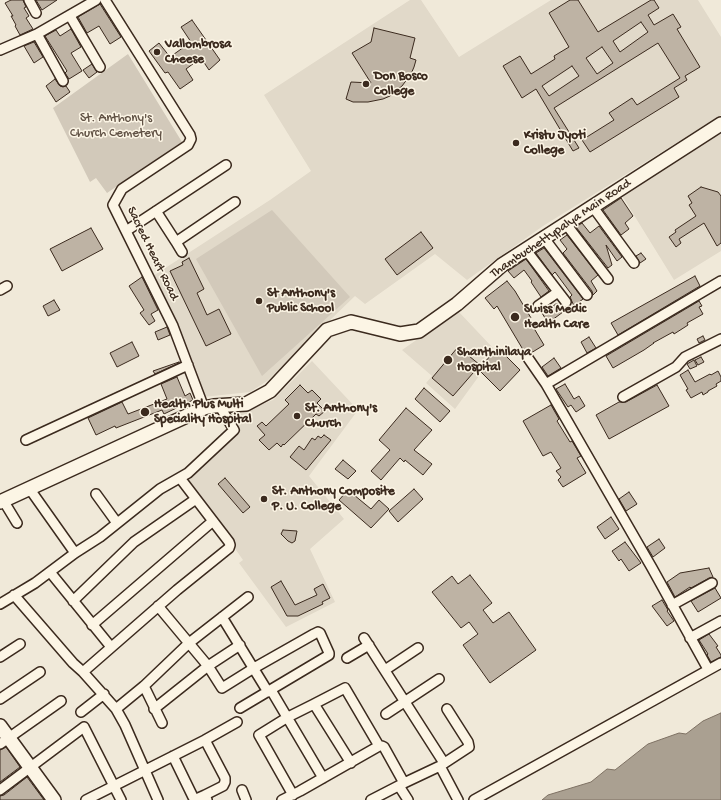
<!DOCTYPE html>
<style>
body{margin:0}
canvas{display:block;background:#f0e9d9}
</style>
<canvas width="721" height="800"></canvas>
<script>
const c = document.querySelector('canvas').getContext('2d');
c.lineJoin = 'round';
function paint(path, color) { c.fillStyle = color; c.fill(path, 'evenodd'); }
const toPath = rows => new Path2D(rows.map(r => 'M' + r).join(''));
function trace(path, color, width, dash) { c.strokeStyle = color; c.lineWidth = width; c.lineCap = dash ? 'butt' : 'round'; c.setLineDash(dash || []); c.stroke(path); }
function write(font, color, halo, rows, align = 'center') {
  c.font = font + ' "Gochi Hand",sans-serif'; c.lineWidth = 3; c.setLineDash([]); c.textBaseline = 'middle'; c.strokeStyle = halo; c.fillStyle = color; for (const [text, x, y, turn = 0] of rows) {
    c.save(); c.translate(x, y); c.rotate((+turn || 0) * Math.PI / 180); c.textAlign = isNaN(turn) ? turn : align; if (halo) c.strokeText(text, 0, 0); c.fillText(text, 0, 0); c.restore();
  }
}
paint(toPath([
 [410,0,421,0,459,57,551,0,698,0,721,37,721,115,543,226,467,280,435,254,365,304,355,296,267,381,250,392,203,397,169,305,153,276,270,200,311,171,264,95],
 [721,131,721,251,674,280,621,194],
 [458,311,493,348,474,370,479,376,455,409,426,383,432,376,402,350],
 [312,361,358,410,309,476,344,519,310,549,335,602,286,627,239,563,243,560,186,479,240,430,231,417,273,400]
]), '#e1d9c9');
paint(toPath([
 [128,54,182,142,107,193,96,178,90,182,53,108],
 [272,210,350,297,262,376,196,259]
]), '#d2c9ba');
const water = toPath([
 [721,713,721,800,542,800,548,795,591,782,607,769,615,770,648,744,679,733,686,734,703,721,721,713]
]);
paint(water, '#aaa091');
trace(water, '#7e7163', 1);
const building = toPath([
 [11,0,23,0,26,7,24,8,29,16,26,18,33,29,20,35,15,26,16,25,11,16,13,16,5,3,11,0],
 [36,0,57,0,42,10,36,0],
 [570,0,578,0,598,32,651,0,654,0,659,8,648,15,654,25,673,14,681,27,677,29,700,67,685,76,687,80,674,88,679,97,590,152,582,140,614,120,609,113,632,98,637,105,680,78,658,43,554,108,579,148,573,151,536,89,522,98,503,66,520,56,531,74,555,59,554,56,569,47,549,13,570,0],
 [641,22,648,32,620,52,613,41,641,22],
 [602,47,613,63,597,74,586,58,602,47],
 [572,66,579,76,549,96,542,86,572,66],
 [100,4,121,37,110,44,99,26,87,33,78,17,100,4],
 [192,20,220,60,209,70,201,58,186,69,193,80,180,89,168,72,165,73,149,51,159,43,170,57,191,42,181,27,192,20],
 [374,28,415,38,410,58,416,60,414,67,411,74,402,86,390,96,383,99,368,102,353,102,346,99,351,82,371,83,352,53,371,42,374,28],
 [71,29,81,47,71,53,82,71,69,79,65,73,67,71,45,36,56,30,60,36,71,29],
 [34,42,43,57,34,63,24,46,34,42],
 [92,64,97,72,89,78,83,70,92,64],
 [55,79,60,86,63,87,66,86,70,92,56,102,46,86,55,79],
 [701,187,718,192,721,196,721,243,717,246,704,223,679,239,681,243,676,247,669,237,676,232,675,230,696,216,689,205,692,203,688,196,701,187],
 [621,198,633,216,625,223,629,229,621,235,603,210,621,198],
 [582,223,590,233,599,226,622,257,617,261,606,245,612,265,608,268,576,227,582,223],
 [91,228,103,249,62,271,50,249,91,228],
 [421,232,433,248,397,275,385,259,421,232],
 [567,235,598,275,591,281,597,291,593,295,592,291,563,253,567,249,560,240,567,235],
 [544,248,583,299,574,306,570,297,572,295,555,272,552,275,536,253,544,248],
 [641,253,646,259,640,263,636,256,641,253],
 [189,258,204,289,197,293,207,315,219,309,231,334,206,346,170,271,183,265,182,262,189,258],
 [526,259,549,291,541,297,531,282,532,281,524,270,514,278,508,271,526,259],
 [695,276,700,286,618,335,611,323,695,276],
 [142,277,158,310,151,314,155,321,149,325,140,313,144,310,129,286,142,277],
 [507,281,515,291,531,318,529,320,544,345,531,353,525,353,497,306,494,309,485,298,507,281],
 [54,300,60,310,48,316,43,306,54,300],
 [699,301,702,306,699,307,703,314,687,323,688,325,685,327,674,334,673,332,653,343,654,343,644,350,613,368,606,356,699,301],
 [556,304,558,304,563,312,548,323,542,313,556,304],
 [167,327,170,335,158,340,155,332,167,327],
 [703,336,705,340,699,343,697,339,703,336],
 [589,337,596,348,587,353,581,342,589,337],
 [132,342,139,356,117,367,110,353,132,342],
 [458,347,480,365,453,396,432,378,458,347],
 [498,348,520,370,500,391,478,369,498,348],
 [701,357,704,362,698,365,695,360,701,357],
 [554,358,561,368,548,376,542,367,554,358],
 [694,360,697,366,690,369,687,364,694,360],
 [179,362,179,363,155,374,153,371,179,362],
 [688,370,695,382,710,374,711,375,718,371,721,377,721,381,716,384,717,386,708,391,708,392,703,395,702,392,691,398,686,390,688,389,680,375,688,370],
 [177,377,185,396,190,393,193,400,164,414,162,410,116,428,115,426,96,435,88,418,122,402,128,414,167,399,161,384,177,377],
 [565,384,574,399,579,396,585,406,576,412,571,405,568,407,556,389,565,384],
 [300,385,308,393,312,390,321,399,317,403,325,411,319,416,316,414,284,445,283,444,281,447,277,443,269,450,259,440,265,435,257,426,262,422,266,426,289,404,285,400,300,385],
 [657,385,669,406,609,439,596,415,619,402,626,402,657,385],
 [424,388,450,411,440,422,415,399,424,388],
 [551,405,559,419,557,421,570,442,572,441,581,456,577,458,586,473,563,487,558,480,561,477,556,471,561,468,551,452,543,456,523,421,551,405],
 [406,408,432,430,414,450,432,464,423,475,405,460,404,462,400,458,381,480,371,471,390,450,379,440,406,408],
 [324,435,331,440,306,470,290,457,299,446,304,450,312,438,315,440,318,436,321,438,324,435],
 [343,460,356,471,348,479,335,469,343,460],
 [225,478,250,507,243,513,218,484,225,478],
 [414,489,423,499,398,522,389,511,414,489],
 [348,490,371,509,379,500,389,509,371,528,339,500,348,490],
 [629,492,637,504,626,511,619,499,629,492],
 [611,517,619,529,605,539,597,527,611,517],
 [283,530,297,531,295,541,292,543,288,541,281,534,283,530],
 [659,539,665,548,653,557,647,547,659,539],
 [625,542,641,563,629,571,621,559,619,561,612,551,625,542],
 [709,568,713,577,709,578,691,588,690,587,675,597,667,582,680,573,709,568],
 [470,575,492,603,483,610,493,623,509,612,536,650,490,683,463,645,478,634,469,622,461,628,432,592,452,576,458,584,470,575],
 [281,581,295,605,317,595,314,589,323,584,330,598,322,602,323,604,298,616,287,616,271,587,281,581],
 [715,588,721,598,698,612,691,601,715,588],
 [662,600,668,610,667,611,674,621,667,626,652,606,662,600],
 [709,634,718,646,716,647,721,655,721,657,711,662,707,655,708,654,699,640,709,634],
 [6,747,20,767,0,782,0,750,6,747],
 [27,777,44,800,0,800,0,796,4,795,27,777]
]);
paint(building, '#beb3a4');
trace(building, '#3b2a1e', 1);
const street = toPath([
 [29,0,36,13],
 [105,0,190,135,191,139,188,145,122,189,113,205,173,326,204,408],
 [70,16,100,67],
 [37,34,63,81],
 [0,50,37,34,96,0],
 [593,207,634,263],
 [156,211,176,242,235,202],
 [566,224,608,279],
 [126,231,226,165],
 [544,238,587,295],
 [176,242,182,252],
 [526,250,566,302],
 [0,290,7,286],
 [538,306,558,292],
 [528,358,546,384,652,568,708,669],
 [546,384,721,281],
 [623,397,676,367,685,357,721,339],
 [26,440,188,365],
 [29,488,75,553],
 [96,494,117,523],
 [3,500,17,523],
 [50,572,111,647],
 [14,595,73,663,83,672],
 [73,601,134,542,196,499],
 [0,604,35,583,75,553,100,537,160,489,188,473,234,430,219,405],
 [672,605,712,583],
 [158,606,208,666,222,688,254,668,314,634,318,632,320,633,329,653,329,655,240,708],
 [222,617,268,692],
 [92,625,213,521],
 [364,638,444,763],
 [690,638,721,621],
 [0,657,20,644],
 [347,658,369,645],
 [385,670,418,648],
 [144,686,162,723],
 [271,690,323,778],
 [0,699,40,672],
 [314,704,345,688,379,746],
 [116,709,144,686,189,643,248,597],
 [154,709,208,666,240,645],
 [81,712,104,694],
 [386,714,439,679],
 [205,740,237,722],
 [0,744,61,701],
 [173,756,193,797,196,799,205,795,207,800],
 [440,766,469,747,468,742,447,709],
 [399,786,408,800],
 [0,790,84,727,121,800],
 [242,790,246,800],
 [293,795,259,735,288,717,314,704,351,763],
 [86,800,205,740,225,778,225,782,223,786,205,795],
 [158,800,125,725,116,709,83,672,177,590,229,548,230,545,229,542,180,478],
 [282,800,300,791,379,746,382,746,384,747,404,783,440,766,458,800],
 [371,800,404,783],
 [474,800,721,663]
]);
const secondary = toPath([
 [0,502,204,408,214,406,246,404,270,391,327,330,351,322,400,334,419,331,457,304,502,265,721,124],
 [0,726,54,800]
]);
trace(street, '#3b2a1e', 12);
trace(secondary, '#3b2a1e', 16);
trace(street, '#fcf5e5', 9);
trace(secondary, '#fcf5e5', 13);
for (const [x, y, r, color] of [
 [157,52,4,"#3b2a1e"],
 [366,84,4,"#3b2a1e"],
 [516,143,4,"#3b2a1e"],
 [259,301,4,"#3b2a1e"],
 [515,317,5,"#3b2a1e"],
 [448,360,5,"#3b2a1e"],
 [145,412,5,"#3b2a1e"],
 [297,416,4,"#3b2a1e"],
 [264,499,4,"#3b2a1e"]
]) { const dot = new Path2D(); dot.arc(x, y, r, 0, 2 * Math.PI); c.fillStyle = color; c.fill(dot); trace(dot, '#fcf5e5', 1.5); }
write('bold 13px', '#3b2a1e', '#fcf5e5', [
 ["Vallombrosa",165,45],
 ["Cheese",165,60],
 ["Don Bosco",374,77],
 ["College",374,92],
 ["Kristu Jyoti",524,136],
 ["College",524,151],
 ["St Anthony's",267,294],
 ["Public School",267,309],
 ["Swiss Medic",524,310],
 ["Health Care",524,325],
 ["Shanthinilaya",457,353],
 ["Hospital",457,368],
 ["Health Plus Multi",154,405],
 ["Speciality Hospital",154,420],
 ["St. Anthony's",305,409],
 ["Church",305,424],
 ["St. Anthony Composite",272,492],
 ["P. U. College",272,507]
], 'left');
write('13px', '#615245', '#fcf5e5', [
 ["St. Anthony's",116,119],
 ["Church Cemetery",116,134]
]);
write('13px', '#3b2a1e', '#fcf5e5', [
 ["Thambuchettypalya Main Road",561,229,-34],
 ["Sacred Heart Road",152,254,64]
]);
</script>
